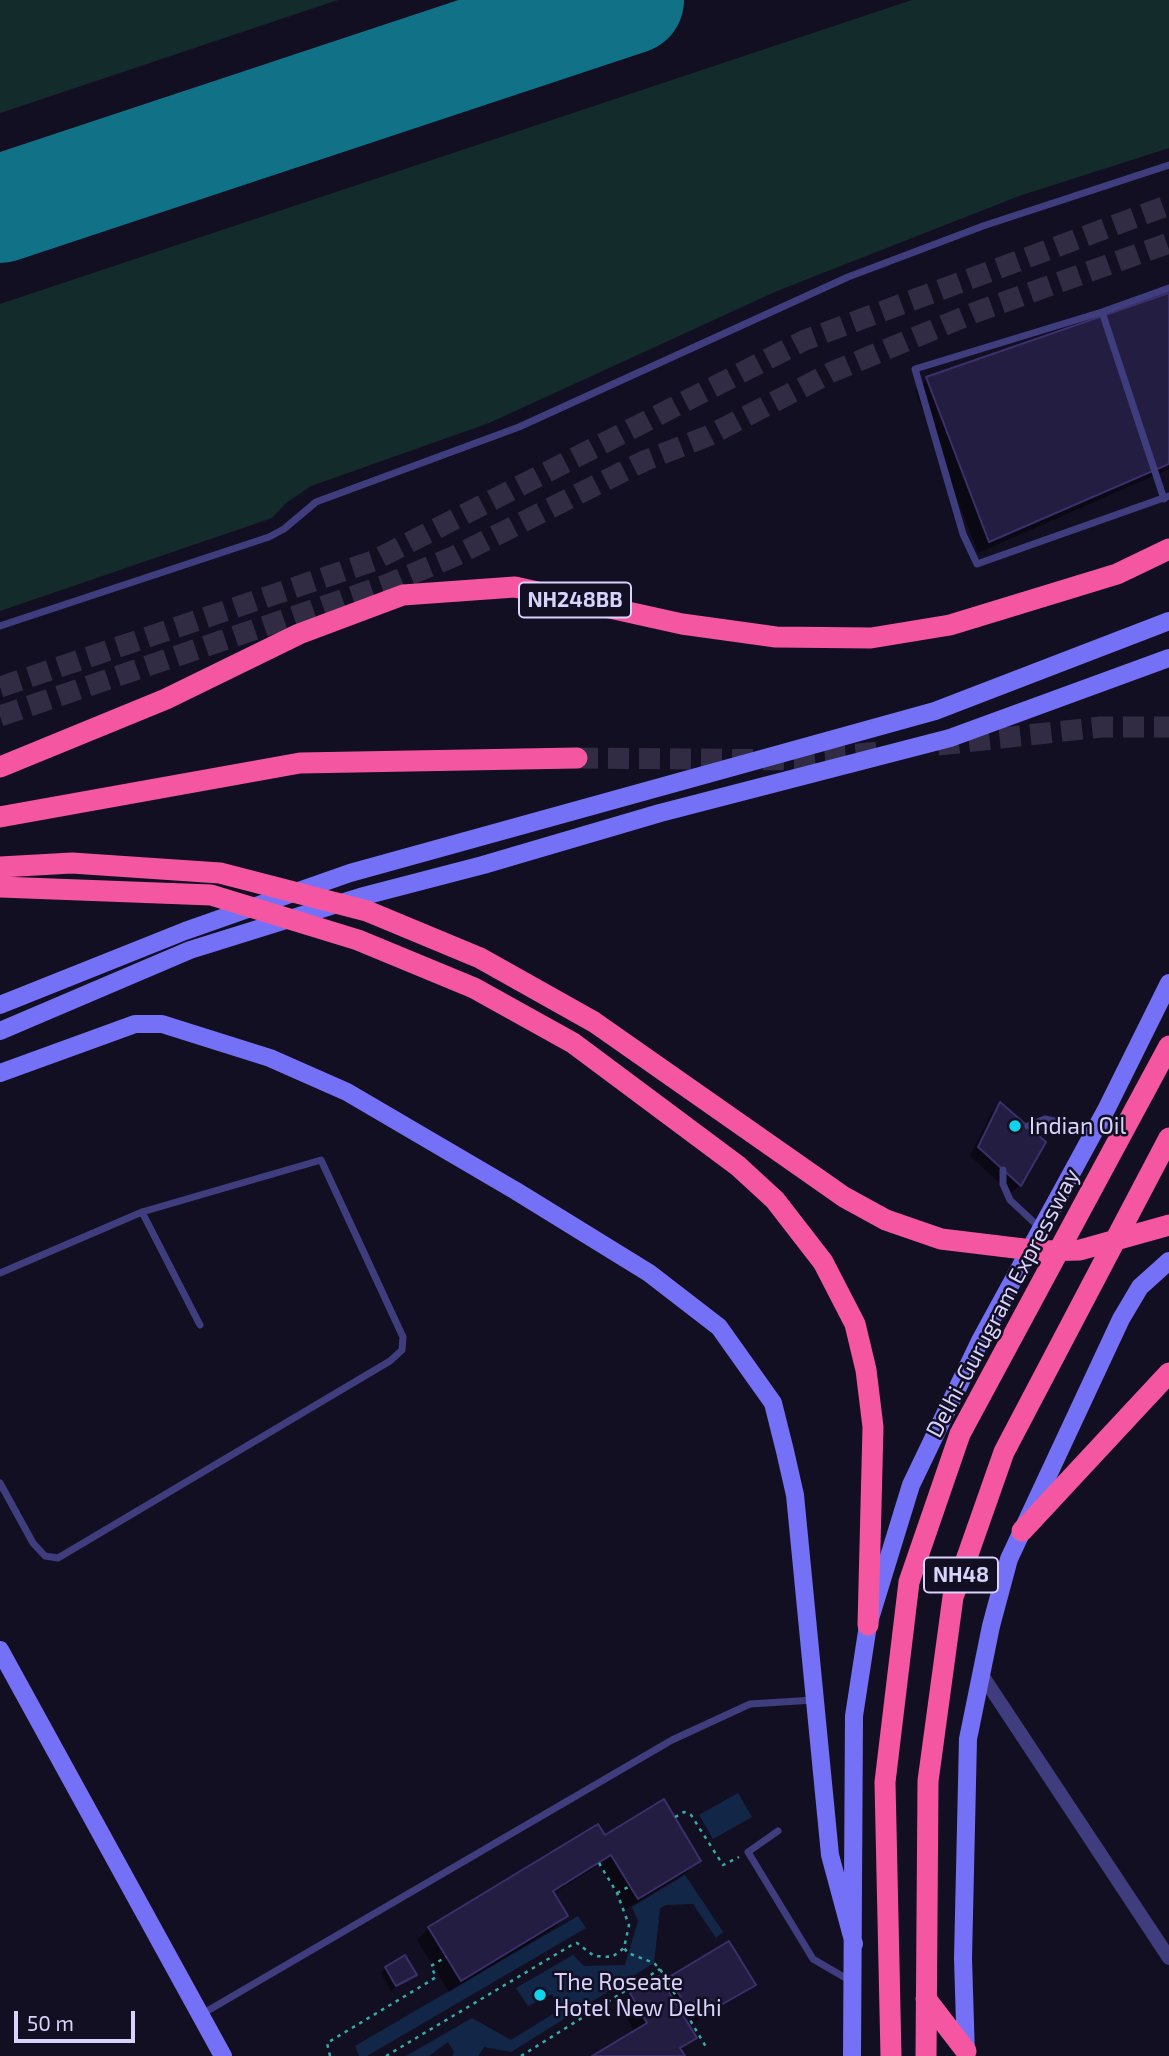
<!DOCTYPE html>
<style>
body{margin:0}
#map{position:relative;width:1169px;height:2056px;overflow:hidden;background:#130f22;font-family:"Exo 2",sans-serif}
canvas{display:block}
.scale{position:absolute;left:14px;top:2011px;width:121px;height:32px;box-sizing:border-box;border:4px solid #d8d3fc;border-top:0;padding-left:9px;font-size:21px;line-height:24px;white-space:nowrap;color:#d8d3fc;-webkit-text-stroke:5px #130f22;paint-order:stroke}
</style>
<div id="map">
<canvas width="1169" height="2056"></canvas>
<div class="scale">50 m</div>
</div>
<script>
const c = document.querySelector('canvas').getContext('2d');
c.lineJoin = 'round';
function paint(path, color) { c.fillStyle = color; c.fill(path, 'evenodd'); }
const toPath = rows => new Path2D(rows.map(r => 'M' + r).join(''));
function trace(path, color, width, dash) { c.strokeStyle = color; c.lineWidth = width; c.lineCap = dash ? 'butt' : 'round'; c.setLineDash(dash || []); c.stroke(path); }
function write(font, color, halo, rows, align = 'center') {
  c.font = font + ' "Exo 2",sans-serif'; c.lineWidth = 5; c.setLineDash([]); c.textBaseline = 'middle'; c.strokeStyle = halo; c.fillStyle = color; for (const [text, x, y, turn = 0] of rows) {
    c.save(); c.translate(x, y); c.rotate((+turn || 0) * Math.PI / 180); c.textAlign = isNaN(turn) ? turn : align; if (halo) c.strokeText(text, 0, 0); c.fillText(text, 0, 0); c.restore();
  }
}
paint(toPath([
 [0,0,338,0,0,113],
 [912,0,1169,0,1169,148,1019,196,777,291,489,423,311,486,286,503,272,518,0,611,0,304]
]), '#132c2b');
paint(toPath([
 [738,1793,752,1817,713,1839,699,1815],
 [685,1875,723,1932,716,1938,693,1904,666,1905,660,1908,654,1963,511,2052,484,2047,478,2056,452,2056,454,2052,448,2042,429,2056,406,2056,472,2018,511,2040,561,2009,552,1994,528,2006,516,1988,573,1955,584,1966,625,1965,638,1921,632,1907],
 [578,1916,586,1928,367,2056,359,2056,355,2046]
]), '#122748');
paint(toPath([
 [1169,295,1169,469,978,553,915,390,927,379],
 [1000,1104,1020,1185,1011,1193,970,1156,992,1112],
 [605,1838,699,1860,687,1872,626,1909,599,1865,552,1894,566,1916,554,1928,449,1992,417,1940,429,1928],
 [386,1968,415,1975,391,1991,381,1973],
 [670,1978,754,1984,745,1993,693,2023,686,2009,679,2012,694,2038,680,2051,683,2056,595,2056,635,2032,619,2006,631,1995,663,1985]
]), '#0007');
trace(toPath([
 [537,31,578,0]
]), '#117287', 44);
trace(toPath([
 [0,209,630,0]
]), '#117287', 108);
const building = toPath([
 [1169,293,1169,464,989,542,926,377,1169,293],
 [1000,1102,1046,1142,1021,1186,978,1147,1000,1102],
 [664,1799,701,1861,638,1899,611,1855,553,1891,568,1916,461,1981,428,1927,598,1824,605,1835,664,1799],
 [729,1941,756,1985,702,2016,695,2002,686,2006,669,1977,729,1941],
 [405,1955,417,1975,396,1986,385,1967,405,1955],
 [659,1976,697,2038,680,2048,685,2056,592,2056,647,2023,630,1993,659,1976]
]);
paint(building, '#241d42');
trace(building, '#3c306c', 2);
trace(toPath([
 [0,687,373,561,805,340,1169,205],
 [0,716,383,586,455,556,644,461,708,436,832,372,976,312,1169,243],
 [938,745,1101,727,1169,727],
 [577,758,798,760,878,752]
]), '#312c43', 21, [21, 10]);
trace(toPath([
 [675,1817,684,1812,691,1815,723,1865,739,1857],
 [599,1863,617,1893,629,1925,624,1948,628,1953,654,1963,660,1969,706,2047],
 [617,1893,630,1886],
 [330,2056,327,2043,430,1981,436,1977,431,1966,446,1957],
 [386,2056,570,1946,577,1943,594,1956,612,1957,624,1948],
 [521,2056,660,1969]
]), '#36ada7', 2.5, [3.5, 5]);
trace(toPath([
 [1169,288,1102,312,915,369,963,534,977,564,1169,496],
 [1102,312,1164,499],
 [0,626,269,537,284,529,316,502,519,427,848,277,983,226,1169,165],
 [1028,1126,1045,1119,1095,1130,1121,1124],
 [1003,1170,1003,1184,1010,1200,1040,1228],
 [142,1212,200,1325],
 [0,1273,142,1212,321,1160,403,1337,402,1350,390,1361,58,1558,45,1556,33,1543,0,1483],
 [778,1831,748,1852,813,1959,849,1980],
 [202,2014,672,1740,750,1704,814,1700]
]), '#403d7e', 7);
trace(toPath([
 [980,1672,1169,1958]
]), '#403d7e', 14);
trace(toPath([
 [0,1005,185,931,350,873,935,711,1169,621],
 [0,1031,190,950,360,897,483,865,660,813,950,738,1169,658],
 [0,1073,135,1024,162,1024,270,1058,347,1092,516,1191,649,1273,719,1327,773,1403,785,1451,795,1495,830,1855,854,1944],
 [0,1650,223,2056],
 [852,2056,854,1716,868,1625,911,1485,981,1339,1107,1108,1169,983],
 [966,2056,963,1958,968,1739,991,1626,1009,1559,1121,1319,1140,1287,1169,1261]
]), '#7571f6', 18);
trace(toPath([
 [0,767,166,699,299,634,403,595,515,587,682,624,776,637,871,638,950,625,1117,574,1169,549],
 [0,817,300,763,577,758],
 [0,867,72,863,220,873,367,911,480,958,594,1022,844,1197,886,1220,941,1239,1040,1251,1080,1250,1169,1225],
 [0,887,211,895,358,940,474,988,573,1043,738,1166,775,1200,823,1262,855,1324,866,1370,873,1427,868,1625],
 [1022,1531,1169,1373],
 [926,1999,966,2051],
 [891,2056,885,1782,909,1582,960,1434,1169,1046],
 [926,2056,928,1781,953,1597,1004,1452,1169,1138]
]), '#f456a1', 21);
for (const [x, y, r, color] of [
 [1015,1126,7,"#0fd4ec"],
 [540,1995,7,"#0fd4ec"]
]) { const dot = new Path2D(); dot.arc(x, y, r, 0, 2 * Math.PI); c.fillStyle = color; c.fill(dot); trace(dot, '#130f22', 2.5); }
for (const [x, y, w] of [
 [575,600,112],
 [961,1575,74]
]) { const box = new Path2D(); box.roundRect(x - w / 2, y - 17.5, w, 35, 5); c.fillStyle = '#130f22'; c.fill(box); trace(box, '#d8d3fc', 2); }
write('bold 21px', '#d8d3fc', null, [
 ["NH248BB",575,600],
 ["NH48",961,1575]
]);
write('23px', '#d8d3fc', '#130f22', [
 ["Indian Oil",1029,1126],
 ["The Roseate",554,1982],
 ["Hotel New Delhi",554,2008]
], 'left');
write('23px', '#d8d3fc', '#130f22', [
 ["Delhi-Gurugram Expressway",1003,1303,-62]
]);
</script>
